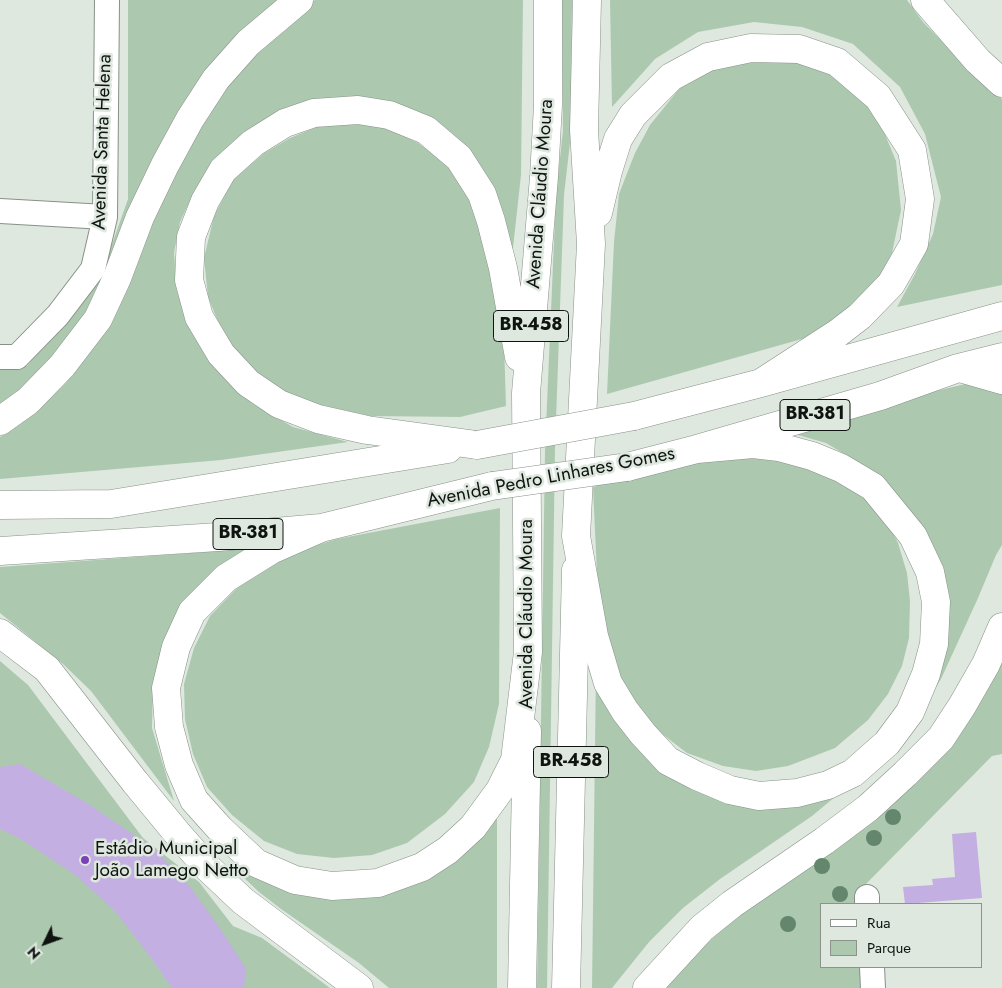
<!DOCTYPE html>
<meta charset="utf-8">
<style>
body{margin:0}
#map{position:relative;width:1002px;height:988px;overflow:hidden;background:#dee8df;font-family:Jost,sans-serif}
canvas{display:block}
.legend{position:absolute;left:820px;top:903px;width:162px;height:65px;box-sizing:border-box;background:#dee8df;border:1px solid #8c938d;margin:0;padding:6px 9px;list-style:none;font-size:15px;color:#101411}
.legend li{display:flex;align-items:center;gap:10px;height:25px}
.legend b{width:25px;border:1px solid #8c938d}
.north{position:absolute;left:20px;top:918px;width:50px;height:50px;-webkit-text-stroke:4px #dee8df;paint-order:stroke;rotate:228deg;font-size:14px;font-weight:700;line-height:20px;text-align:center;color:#101411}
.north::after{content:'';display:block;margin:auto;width:18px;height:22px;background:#101411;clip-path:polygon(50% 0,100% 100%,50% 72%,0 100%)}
</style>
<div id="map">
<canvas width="1002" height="988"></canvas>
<ul class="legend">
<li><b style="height:6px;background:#fff"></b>Rua</li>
<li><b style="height:14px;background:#acc9af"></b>Parque</li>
</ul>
<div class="north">N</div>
</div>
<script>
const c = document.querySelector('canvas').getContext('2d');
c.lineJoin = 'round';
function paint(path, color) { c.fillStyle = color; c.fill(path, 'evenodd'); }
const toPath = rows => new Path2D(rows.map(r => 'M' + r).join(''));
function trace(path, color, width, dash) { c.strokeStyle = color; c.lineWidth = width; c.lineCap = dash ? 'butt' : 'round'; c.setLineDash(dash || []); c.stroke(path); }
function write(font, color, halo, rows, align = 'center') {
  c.font = font + ' Jost,sans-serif'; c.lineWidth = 5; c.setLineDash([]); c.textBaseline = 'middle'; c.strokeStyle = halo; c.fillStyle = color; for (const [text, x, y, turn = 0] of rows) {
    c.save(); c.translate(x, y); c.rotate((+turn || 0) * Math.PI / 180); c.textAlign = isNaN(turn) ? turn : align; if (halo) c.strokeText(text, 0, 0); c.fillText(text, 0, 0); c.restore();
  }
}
paint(toPath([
 [128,0,280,0,210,67,96,303,30,388,0,408,0,366,27,366,99,281,128,199],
 [315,0,523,0,521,175,512,257,429,119,277,113,245,131,214,164,193,194,180,222,174,253,177,291,190,329,220,373,253,404,293,427,348,442,221,460,0,479,0,437,38,410,66,383,92,345,156,213,202,123,227,86,283,26],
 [562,0,572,0,571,134,564,195,555,448,547,988,537,988,545,450,556,195,563,130],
 [610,0,907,0,923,22,973,73,1002,99,1002,285,897,307,915,274,933,234,941,197,925,134,900,87,853,44,802,27,754,22,698,32,655,59,612,107],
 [764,57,806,64,849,83,879,120,896,161,901,210,892,253,875,287,823,333,607,394,614,242,619,194,635,153,650,125,679,89,720,66],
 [352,123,383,126,418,143,451,166,472,199,503,311,506,406,460,417,371,416,299,400,253,374,224,336,208,297,204,258,214,216,233,180,263,154,290,138,319,126],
 [978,381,1002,385,1002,545,996,555,978,598,941,679,920,713,854,781,812,816,720,879,683,908,649,942,612,988,592,988,596,667,619,715,733,786,822,778,882,737,919,675,926,574,851,458,826,443,791,433,826,417],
 [738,452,840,473,887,522,898,543,907,573,910,601,909,638,902,666,888,694,868,720,835,748,788,766,756,771,723,766,687,753,653,727,629,701,599,618,593,487,687,458],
 [500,508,499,704,489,747,474,782,445,814,407,843,372,855,334,858,297,854,264,841,232,815,207,787,193,754,185,719,184,684,194,648,210,616,237,588,264,568,291,553,337,539],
 [246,549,202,582,153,684,152,728,174,801,91,691,63,664,0,613,0,567],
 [1002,652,1002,754,992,756,989,759,864,886,865,904,821,904,821,967,867,967,868,988,661,988,704,946,733,920,832,849],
 [0,661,28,685,143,838,199,882,233,926,262,938,330,988,0,988],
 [497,809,497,988,389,988,359,963,281,909,259,892,241,875,229,861,269,879,350,893]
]), '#acc9af');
paint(toPath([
 [20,764,90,805,156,850,191,888,222,931,246,969,244,988,172,988,151,958,115,911,74,874,21,839,0,829,0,767],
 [976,832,982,898,905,904,903,887,933,885,932,879,955,877,952,834]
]), '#c3afe2');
const street = toPath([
 [0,211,105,217],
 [0,357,17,357,58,315,93,269,105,217,107,0],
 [867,897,867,904],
 [872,967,873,988]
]);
const primary = toPath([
 [522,988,527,731],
 [566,988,576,570]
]);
const highway = toPath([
 [587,0,584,130,591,244,576,536,594,636,608,683,625,711,643,734,668,761,697,776,730,790,759,796,797,793,828,785,853,773,887,743,910,712,926,674,934,644,936,602,930,572,913,536,873,487,841,468,812,456,779,447,753,444,697,449],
 [925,0,978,61,1002,83],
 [598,213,608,171,618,139,633,115,671,77,708,57,751,48,799,49,837,62,878,97,912,150,920,199,914,244,891,284,860,316,838,333,761,383],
 [960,368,1002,380],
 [634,416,761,383,1002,316],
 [0,421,28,401,62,366,98,319,117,278,140,217,165,165,190,119,216,79,248,43,299,0],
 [477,445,367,430,318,419,279,404,248,383,221,354,199,317,189,280,191,237,205,201,223,170,253,143,285,123,314,113,358,110,389,115,426,130,459,158,482,194,491,221,503,268,519,357],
 [627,467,697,449,880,396,958,368,1002,357],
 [0,505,111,504,448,449],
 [321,528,271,550,226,578,192,612,176,647,166,688,169,727,179,765,194,800,220,829,256,863,295,880,332,886,378,883,422,867,448,850,473,827,500,790,515,760,528,652,526,393,544,177,548,105,548,0],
 [0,551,218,537,321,528,492,486],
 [0,633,47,669,135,782,177,833,208,868,243,901,359,988],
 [647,988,702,928,732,904,824,841,868,808,905,774,941,738,962,706,986,664,1002,627]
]);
trace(street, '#889188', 26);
trace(primary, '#889188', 29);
trace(highway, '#889188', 29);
trace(street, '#fff', 24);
trace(primary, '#fff', 28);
trace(highway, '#fff', 28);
const highwayBridge = toPath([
 [477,445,634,416],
 [492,486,627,467]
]);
trace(highwayBridge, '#889188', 29, []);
trace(highwayBridge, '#fff', 28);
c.fillStyle = '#64866d';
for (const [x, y] of [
 [893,817],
 [874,838],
 [822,866],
 [840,894],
 [788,924]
]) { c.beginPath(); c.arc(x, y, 8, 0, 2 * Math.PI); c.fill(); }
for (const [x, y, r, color] of [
 [85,860,5,"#7a40b7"]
]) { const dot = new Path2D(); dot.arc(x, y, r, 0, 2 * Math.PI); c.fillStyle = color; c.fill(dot); trace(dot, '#dee8df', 2); }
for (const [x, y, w] of [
 [531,326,75],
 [815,415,70],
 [248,534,70],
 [571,762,75]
]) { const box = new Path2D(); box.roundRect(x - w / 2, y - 15.5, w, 31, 4); c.fillStyle = '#dee8df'; c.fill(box); trace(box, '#101411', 1); }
write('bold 18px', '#101411', null, [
 ["BR-458",531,326],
 ["BR-381",815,415],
 ["BR-381",248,534],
 ["BR-458",571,762]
]);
write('19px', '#101411', '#dee8df', [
 ["Avenida Santa Helena",103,142,-88],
 ["Avenida Cláudio Moura",541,194,-86],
 ["Avenida Pedro Linhares Gomes",551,478,-11],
 ["Avenida Cláudio Moura",527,614,-90]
]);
write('19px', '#101411', '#dee8df', [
 ["Estádio Municipal",95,849],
 ["João Lamego Netto",95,871]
], 'left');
</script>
